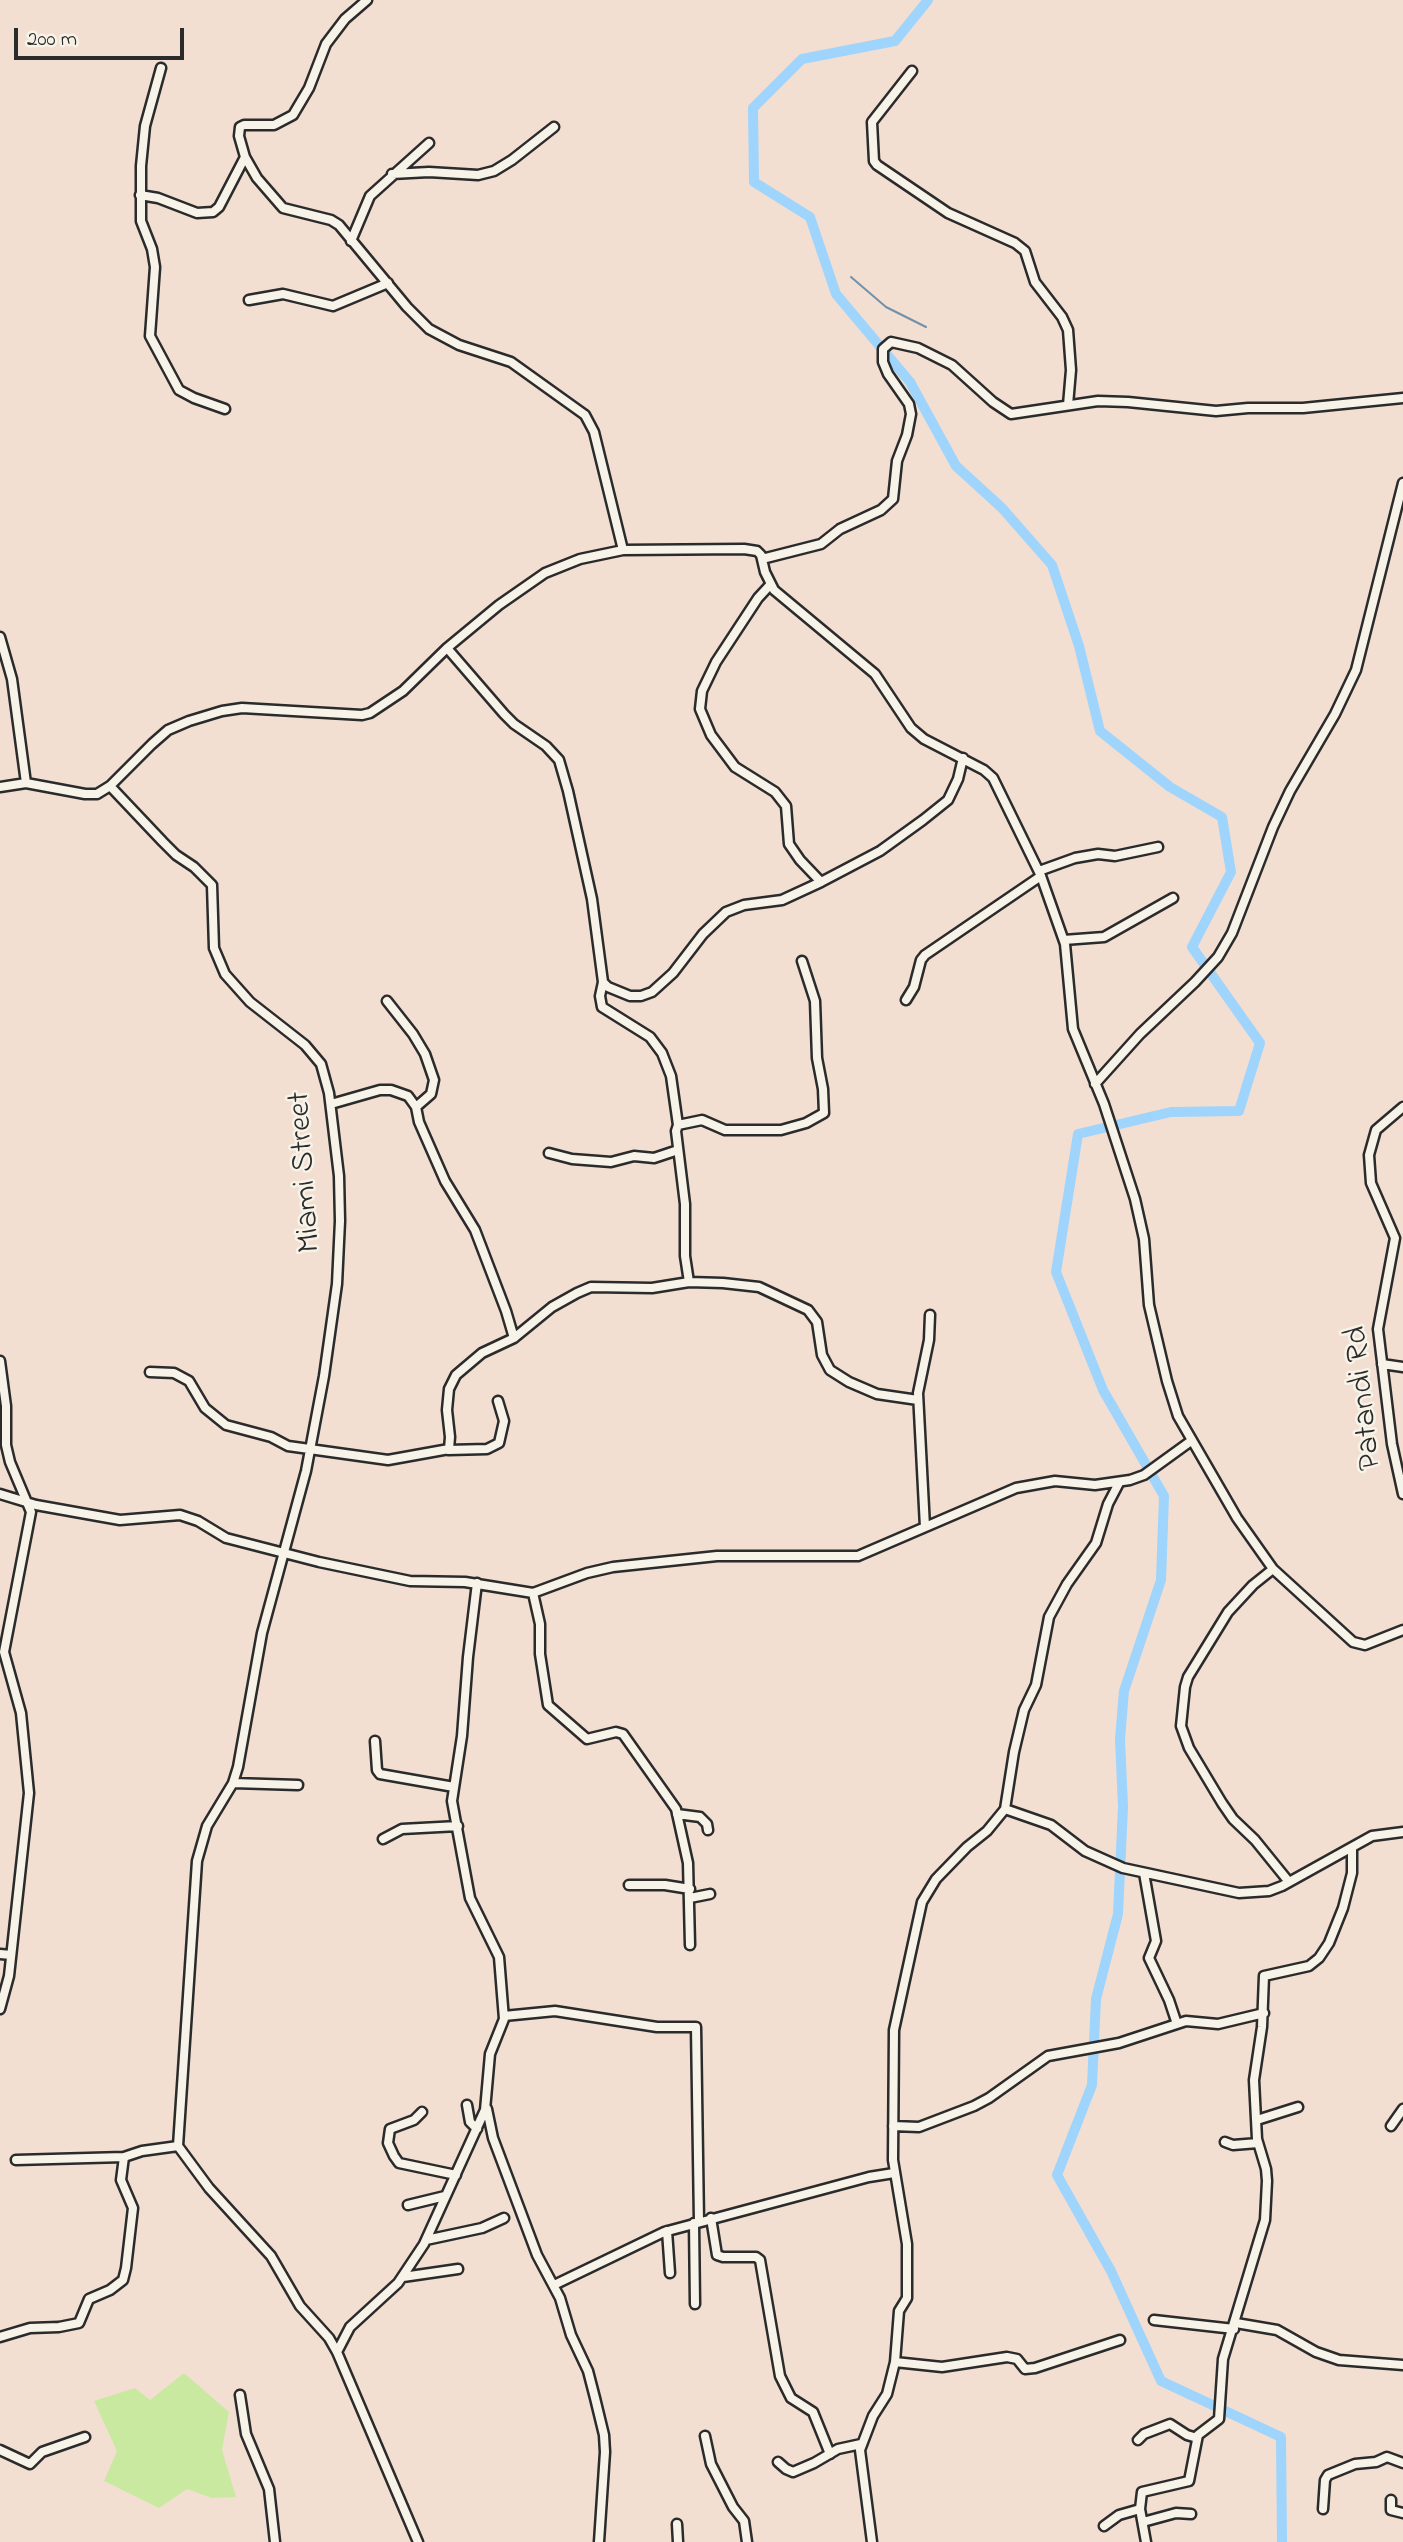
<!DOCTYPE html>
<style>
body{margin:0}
#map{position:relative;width:1403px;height:2542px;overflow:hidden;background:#f2dfd2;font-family:"Indie Flower",sans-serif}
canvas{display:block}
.scale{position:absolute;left:14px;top:28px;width:170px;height:32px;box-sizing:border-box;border:4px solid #2b2b2b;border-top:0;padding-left:9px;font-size:21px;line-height:24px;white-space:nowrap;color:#2b2b2b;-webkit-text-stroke:5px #f7f3e8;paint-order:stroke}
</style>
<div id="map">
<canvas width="1403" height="2542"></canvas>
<div class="scale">200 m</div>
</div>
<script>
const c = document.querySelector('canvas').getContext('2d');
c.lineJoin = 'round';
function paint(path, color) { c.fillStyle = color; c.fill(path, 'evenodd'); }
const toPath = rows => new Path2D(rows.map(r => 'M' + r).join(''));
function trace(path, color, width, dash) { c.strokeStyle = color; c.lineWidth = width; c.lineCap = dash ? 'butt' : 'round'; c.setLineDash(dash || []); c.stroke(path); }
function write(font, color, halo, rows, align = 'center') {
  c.font = font + ' "Indie Flower",sans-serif'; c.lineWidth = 5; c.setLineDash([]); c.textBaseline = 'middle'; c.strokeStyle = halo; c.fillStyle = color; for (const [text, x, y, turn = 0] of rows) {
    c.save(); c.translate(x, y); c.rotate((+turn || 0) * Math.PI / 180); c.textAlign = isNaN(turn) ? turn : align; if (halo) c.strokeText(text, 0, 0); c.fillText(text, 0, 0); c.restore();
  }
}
paint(toPath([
 [184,2373,229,2412,222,2450,236,2497,212,2498,187,2489,159,2508,104,2481,117,2451,94,2401,135,2388,150,2400]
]), '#cae9a0');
trace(toPath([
 [851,277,886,307,926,327]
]), '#7190a9', 2);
trace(toPath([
 [928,0,895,41,802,59,753,108,754,182,810,217,836,294,910,382,956,466,1002,508,1052,565,1079,646,1100,731,1170,787,1222,817,1231,872,1192,947,1260,1043,1239,1111,1171,1112,1078,1134,1056,1272,1103,1390,1164,1496,1161,1580,1124,1691,1120,1739,1123,1807,1118,1914,1096,1999,1092,2085,1057,2175,1111,2271,1161,2381,1281,2437,1282,2542]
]), '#9fd4fd', 10);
const minor = toPath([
 [367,0,345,19,326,44,309,88,293,115,274,125,244,125,240,127,239,136,245,157,257,178,283,208,331,220,339,225,407,307,429,329,459,345,511,362,585,415,594,432,623,550],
 [161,68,145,126,141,166,141,221,152,249,155,267,150,336,179,390,194,398,225,409],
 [912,71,872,122,874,161,877,165,948,213,1015,243,1025,251,1035,282,1062,317,1068,330,1071,370,1068,405],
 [392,174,429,172,478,175,494,171,512,160,554,127],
 [140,195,158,198,197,213,213,212,219,207,245,157],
 [351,241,370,196,429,143],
 [249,300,283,294,333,306,388,283],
 [762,559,821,544,840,529,881,510,893,499,897,461,907,435,911,414,909,404,888,374,883,362,883,349,891,342,918,348,952,365,993,402,1011,414,1098,401,1128,402,1216,411,1248,408,1303,408,1403,398],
 [770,585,758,598,716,662,702,691,700,709,711,735,735,767,775,792,786,806,789,844,800,860,821,882],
 [0,637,12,679,26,783],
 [447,648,504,714,514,724,546,746,559,760,568,791,592,899,603,982,608,987,630,996,641,996,652,992,673,973,703,934,726,912,744,905,782,900,821,882,880,851,923,820,948,800,958,779,963,758],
 [110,786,163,842,176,855,194,867,212,885,214,948,225,974,250,1002,305,1045,321,1064,329,1093,339,1176,340,1221,337,1284,324,1376,306,1471,262,1633,238,1767,233,1783,207,1826,197,1861,178,2146,209,2188,271,2256,300,2306,329,2338,337,2352,418,2542],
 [0,787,26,783,85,794,97,794,110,786,152,744,168,730,189,721,222,711,242,708,362,715,370,713,403,691,447,648,499,605,545,573,580,559,623,550,744,549,757,551,761,555,765,572,774,590,875,674,911,728,924,739,984,770,993,778,1041,876,1065,944,1073,1029,1104,1104,1135,1199,1144,1239,1149,1305,1167,1381,1178,1416,1237,1518,1273,1569,1353,1642,1365,1645,1403,1630],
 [1039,871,1075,858,1098,854,1115,856,1158,847],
 [1064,940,1104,937,1173,898],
 [603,982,600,996,602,1007,650,1037,662,1053,671,1076,678,1125],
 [906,1000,914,987,921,960,925,955,1041,876],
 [387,1001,413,1034,425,1054,434,1080,431,1094,416,1107],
 [1095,1084,1140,1034,1195,982,1218,957,1232,933,1273,827,1290,791,1335,714,1356,670,1403,483],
 [331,1104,380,1090,391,1090,408,1096,416,1107,419,1122,445,1181,475,1230,506,1311,514,1338],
 [1403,1107,1376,1130,1369,1155,1371,1183,1395,1238,1378,1329,1392,1444,1403,1494],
 [549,1153,572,1159,611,1162,634,1156,654,1158,678,1150],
 [689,1282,685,1256,685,1204,676,1131,678,1125,702,1120,725,1130,781,1130,806,1123,824,1113,823,1089,817,1058,815,1001,802,961],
 [0,1361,6,1406,6,1445,10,1462,31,1512,4,1652,21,1713,29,1793,9,1976,0,2009],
 [1382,1364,1403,1367],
 [150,1372,174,1373,189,1381,205,1408,226,1425,271,1437,288,1446,388,1460,449,1449,450,1437,447,1410,449,1389,456,1375,482,1353,514,1338,552,1307,577,1293,591,1287,652,1288,689,1282,723,1283,759,1287,808,1310,817,1322,822,1355,830,1370,849,1382,877,1394,918,1400],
 [448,1450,487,1449,499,1443,504,1421,498,1401],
 [0,1494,36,1505,120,1520,180,1515,198,1521,226,1538,319,1562,410,1581,465,1582,533,1593,587,1573,613,1567,717,1556,858,1556,1016,1488,1055,1481,1095,1485,1130,1480,1144,1475,1191,1441],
 [925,1527,918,1393,929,1340,930,1315],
 [1273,1569,1253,1585,1228,1612,1188,1677,1185,1687,1181,1726,1189,1748,1222,1803,1233,1819,1255,1840,1289,1882],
 [533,1593,540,1624,540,1654,548,1705,587,1739,616,1732,623,1734,676,1809,688,1863,690,1945],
 [375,1741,377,1770,380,1774,454,1787],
 [233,1783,298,1785],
 [1005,1809,1051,1825,1085,1851,1123,1868,1239,1893,1269,1891,1282,1886,1372,1836,1403,1832],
 [677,1814,700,1817,707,1824,708,1830],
 [383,1839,402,1829,458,1826],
 [1144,1873,1156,1941,1149,1958,1169,2000,1177,2024],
 [629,1885,665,1885,690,1889],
 [690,1898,710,1894],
 [0,1954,11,1955],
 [504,2016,555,2011,657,2027,696,2027,699,2222],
 [467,2105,470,2122,477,2129],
 [487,2109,493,2138,537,2255,560,2298,571,2335,588,2371,595,2398,604,2435,605,2452,599,2542],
 [422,2112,414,2120,390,2129,388,2143,394,2156,399,2163,456,2175],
 [1257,2120,1298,2107],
 [893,2126,919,2127,974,2106,989,2098,1048,2056,1119,2043,1186,2021,1218,2024,1264,2013],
 [1391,2126,1403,2109],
 [1225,2142,1233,2145,1258,2143],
 [16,2160,124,2157,142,2151,178,2146],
 [408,2205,445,2196],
 [711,2218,717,2255,723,2257,756,2257,760,2260,780,2376,791,2398,813,2412,830,2454],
 [694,2223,695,2304],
 [667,2231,670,2273],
 [426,2240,482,2228,504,2218],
 [403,2277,458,2269],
 [554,2285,664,2232,869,2177,894,2173],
 [1154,2320,1234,2329],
 [1236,2323,1277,2330,1316,2352,1339,2360,1403,2365],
 [0,2337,30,2328,59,2327,79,2323,89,2299,110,2290,123,2280,126,2268,133,2208,121,2180,124,2157],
 [337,2352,350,2327,398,2283,424,2244,485,2110,490,2054,504,2019,499,1957,470,1898,452,1801,462,1736,468,1657,477,1583],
 [895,2362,942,2367,1007,2357,1017,2359,1025,2369,1035,2368,1120,2340],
 [240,2395,246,2434,269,2489,275,2542],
 [705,2436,711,2464,733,2507,744,2521,747,2542],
 [1138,2440,1144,2434,1170,2424,1187,2435,1197,2438],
 [0,2450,30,2464,42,2452,85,2437],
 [778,2462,786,2469,793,2472,814,2463,838,2449,861,2444],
 [1391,2500,1391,2510,1403,2513],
 [1323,2509,1325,2480,1328,2475,1355,2464,1376,2462,1387,2457,1403,2463],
 [1143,2522,1176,2513,1191,2514],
 [677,2524,678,2542],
 [1104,2526,1119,2515,1140,2509],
 [872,2542,860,2450,873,2416,887,2394,895,2362,899,2311,907,2298,907,2244,893,2160,894,2030,922,1902,936,1879,967,1847,987,1831,1005,1809,1014,1752,1024,1710,1036,1685,1049,1617,1067,1584,1096,1543,1108,1504,1119,1483],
 [1146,2542,1140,2509,1142,2492,1189,2481,1198,2435,1219,2419,1223,2359,1265,2220,1267,2181,1266,2169,1257,2139,1254,2080,1262,2027,1264,1976,1309,1966,1319,1958,1329,1943,1343,1908,1352,1873,1352,1848]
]);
trace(minor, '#2b2b2b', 13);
trace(minor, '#f7f3e8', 8);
write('32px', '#2b2b2b', '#f7f3e8', [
 ["Miami Street",307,1172,-94],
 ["Patandi Rd",1366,1398,-96]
]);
</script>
